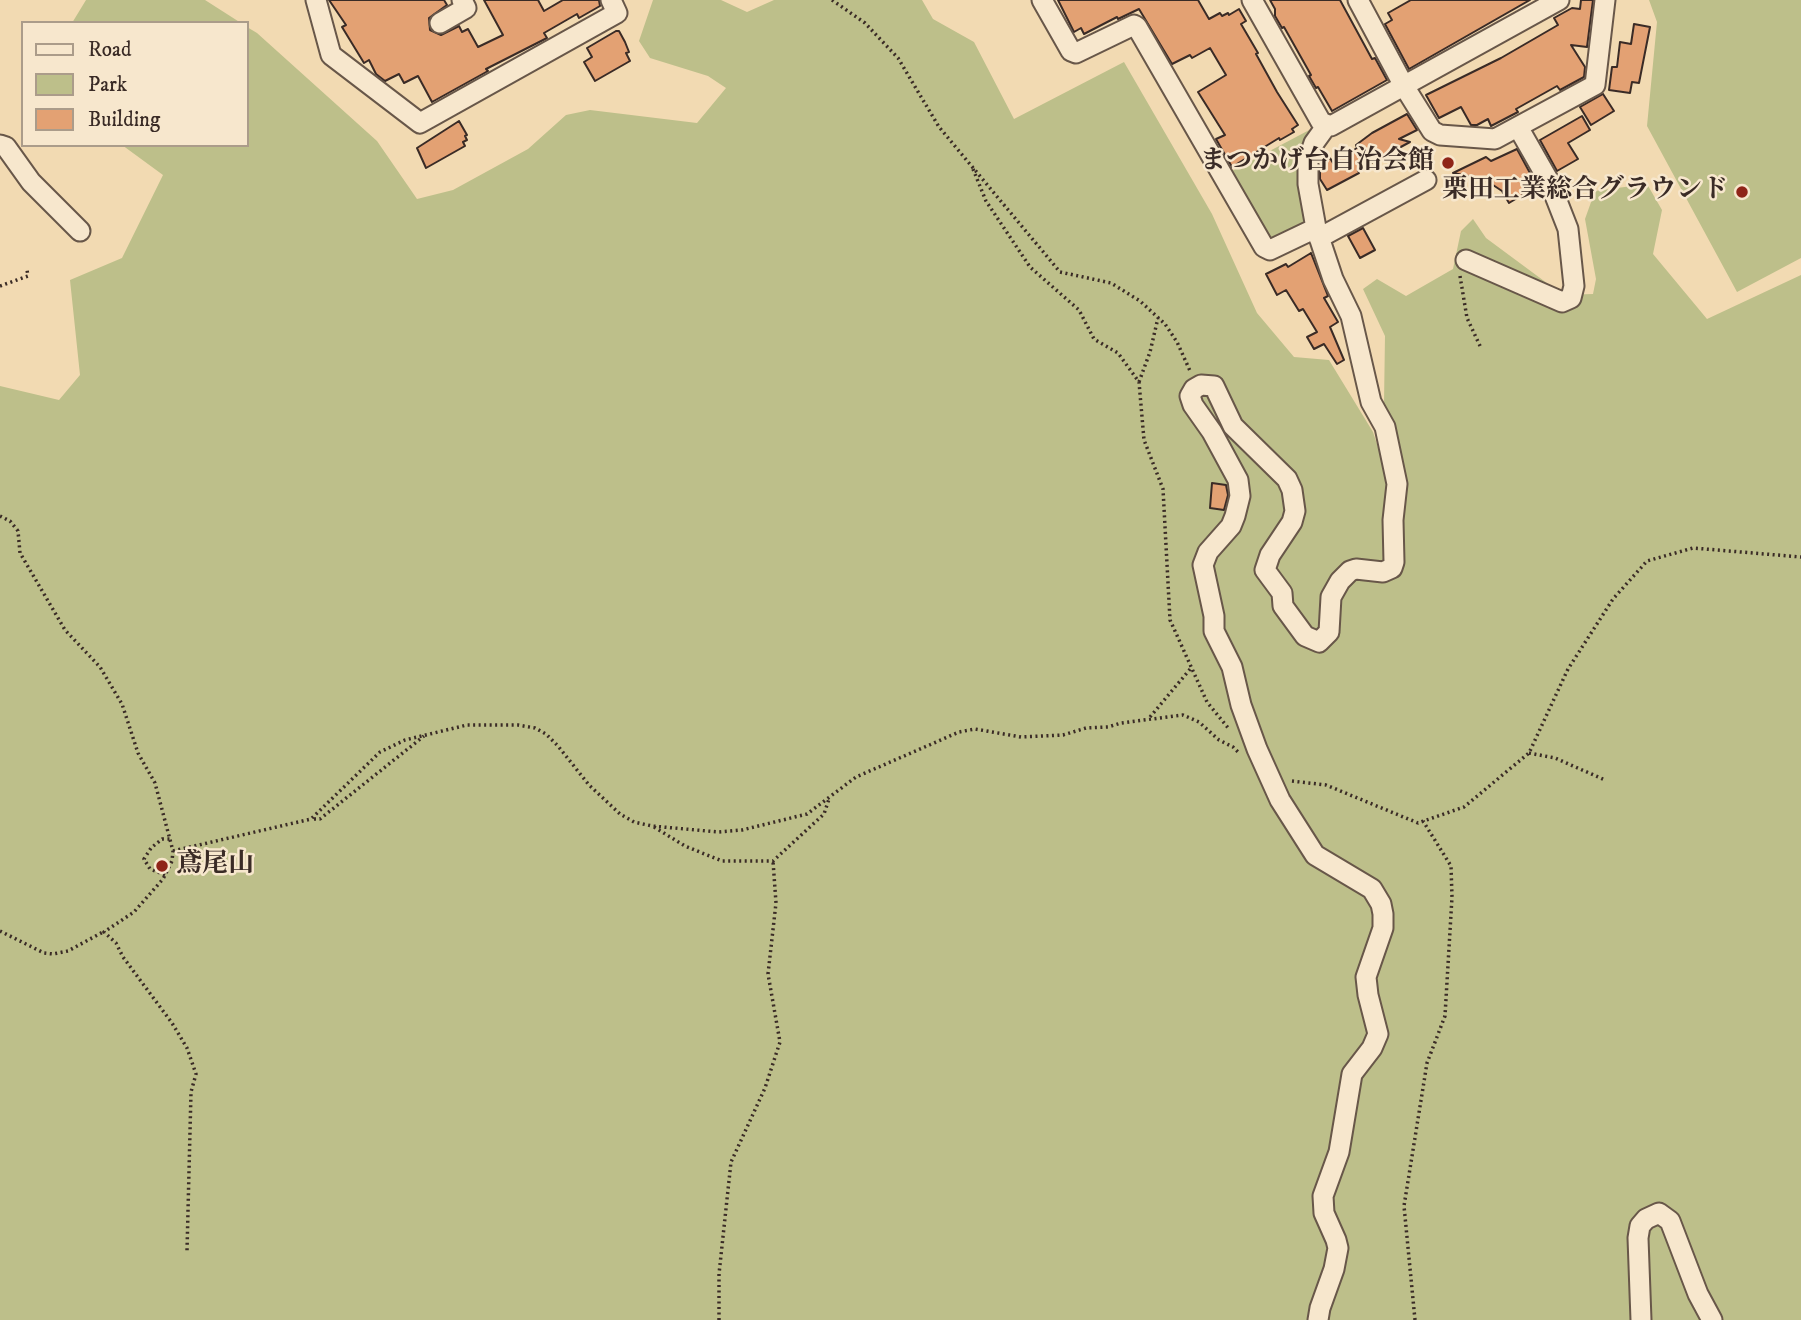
<!DOCTYPE html>
<meta charset="utf-8">
<style>
body{margin:0}
#map{position:relative;width:1801px;height:1320px;overflow:hidden;background:#f2dab2;font-family:"IM FELL DW Pica",serif}
canvas{display:block}
.legend{position:absolute;left:21px;top:21px;width:228px;height:126px;box-sizing:border-box;background:#f7e7cd;border:2px solid #ab9c8a;margin:0;padding:9px 12px;list-style:none;font-size:21px;color:#3a2b26}
.legend li{display:flex;align-items:center;gap:14px;height:35px}
.legend b{width:35px;border:2px solid #ab9c8a}
</style>
<div id="map">
<canvas width="1801" height="1320"></canvas>
<ul class="legend">
<li><b style="height:9px;background:#f7e7cd"></b>Road</li>
<li><b style="height:19px;background:#bdbf8a"></b>Park</li>
<li><b style="height:19px;background:#e3a173"></b>Building</li>
</ul>
</div>
<script>
const c = document.querySelector('canvas').getContext('2d');
c.lineJoin = 'round';
function paint(path, color) { c.fillStyle = color; c.fill(path, 'evenodd'); }
const toPath = rows => new Path2D(rows.map(r => 'M' + r).join(''));
function trace(path, color, width, dash) { c.strokeStyle = color; c.lineWidth = width; c.lineCap = dash ? 'butt' : 'round'; c.setLineDash(dash || []); c.stroke(path); }
function write(font, color, halo, rows, align = 'center') {
  c.font = font + ' "IM FELL DW Pica","Noto Serif JP",serif'; c.lineWidth = 5; c.setLineDash([]); c.textBaseline = 'middle'; c.strokeStyle = halo; c.fillStyle = color; for (const [text, x, y, turn = 0] of rows) {
    c.save(); c.translate(x, y); c.rotate((+turn || 0) * Math.PI / 180); c.textAlign = isNaN(turn) ? turn : align; if (halo) c.strokeText(text, 0, 0); c.fillText(text, 0, 0); c.restore();
  }
}
paint(toPath([
 [86,0,205,0,241,23,72,23],
 [653,0,721,0,747,12,774,0,922,0,933,19,974,42,1014,119,1124,62,1212,214,1257,313,1294,357,1329,360,1373,432,1391,487,1403,488,1384,403,1385,336,1363,289,1377,279,1406,296,1453,269,1461,231,1473,219,1486,238,1563,295,1593,294,1596,279,1585,219,1595,191,1647,184,1662,210,1653,254,1707,319,1801,275,1801,1320,0,1320,0,386,59,400,80,375,70,280,122,258,163,175,122,145,247,145,247,27,257,33,377,141,417,199,453,190,528,149,566,115,590,110,697,123,726,88,708,76,650,58,639,41],
 [1649,0,1801,0,1801,258,1737,292,1647,126,1657,22],
 [1315,127,1309,217,1305,223,1274,240,1268,239,1228,173]
]), '#bdbf8a');
const building = toPath([
 [329,0,444,0,447,5,429,18,430,30,441,35,459,26,462,32,468,29,478,47,503,35,484,0,538,0,544,11,563,0,599,0,600,6,579,18,577,14,544,33,547,38,486,69,488,71,432,102,418,76,404,83,399,74,385,81,376,74,369,60,364,63,342,27,346,25,329,0],
 [1058,0,1198,0,1209,19,1220,13,1222,16,1228,13,1229,15,1239,9,1246,21,1241,24,1258,53,1256,54,1277,92,1298,125,1292,129,1294,132,1280,140,1279,138,1232,167,1216,139,1225,135,1198,92,1226,75,1210,48,1192,58,1190,55,1172,64,1139,9,1118,19,1117,17,1084,34,1081,28,1074,32,1058,0],
 [1270,0,1340,0,1372,59,1375,58,1387,80,1332,111,1318,87,1316,88,1309,76,1311,75,1284,27,1282,28,1275,16,1275,9,1270,0],
 [1411,0,1530,0,1409,69,1385,24,1392,20,1388,13,1411,0],
 [1581,0,1593,0,1587,47,1571,45,1585,67,1584,77,1560,90,1557,86,1516,109,1518,112,1491,126,1488,119,1477,125,1471,125,1461,107,1439,118,1426,95,1501,58,1558,25,1554,18,1572,8,1580,9,1581,0],
 [1634,24,1650,27,1639,83,1632,82,1630,93,1609,90,1612,67,1617,67,1620,42,1631,44,1634,24],
 [616,31,619,31,625,42,629,52,626,53,630,61,595,81,584,62,592,57,587,48,616,31],
 [1603,94,1614,111,1591,125,1580,107,1603,94],
 [1407,114,1417,130,1399,139,1410,142,1358,170,1359,173,1327,190,1320,179,1320,165,1330,158,1333,163,1357,148,1356,145,1372,133,1407,114],
 [1582,116,1590,130,1568,143,1578,159,1557,171,1540,140,1582,116],
 [459,121,467,135,465,136,467,140,463,142,465,146,426,168,417,148,459,121],
 [1517,149,1537,186,1509,203,1502,191,1484,179,1453,173,1486,157,1491,161,1517,149],
 [1363,228,1375,250,1360,258,1348,236,1363,228],
 [1311,253,1328,296,1324,298,1338,322,1330,327,1344,360,1337,364,1324,344,1314,349,1307,337,1317,332,1303,309,1299,311,1286,290,1277,295,1266,274,1286,264,1288,267,1311,253],
 [1212,483,1226,485,1228,495,1224,510,1210,508,1212,483]
]);
paint(building, '#e3a173');
trace(building, '#3a2b26', 2);
const minor = toPath([
 [316,0,331,55,420,123,617,13,611,0],
 [1042,0,1071,51,1076,53,1134,25,1137,27,1264,247,1270,250,1316,228],
 [1252,0,1321,122,1331,126,1559,0],
 [1358,0,1404,86,1432,131,1440,135,1495,139,1595,85,1605,0],
 [440,23,466,8,462,0],
 [0,145,6,147,31,182,80,231],
 [1319,238,1426,180],
 [1466,260,1562,302,1571,298,1574,286,1568,229,1550,183,1518,127],
 [1318,1320,1320,1308,1334,1269,1338,1248,1336,1240,1324,1213,1323,1196,1339,1152,1352,1074,1372,1048,1378,1034,1368,995,1366,977,1383,928,1383,914,1381,904,1372,889,1315,855,1280,800,1257,749,1241,705,1232,667,1214,631,1214,616,1203,565,1208,552,1231,526,1235,516,1240,496,1238,480,1212,432,1193,405,1190,396,1194,389,1201,385,1214,386,1233,426,1287,479,1292,490,1295,511,1292,522,1270,555,1265,570,1282,593,1283,606,1305,636,1319,642,1329,632,1331,597,1340,581,1350,571,1356,569,1383,572,1392,568,1394,562,1393,520,1397,484,1385,427,1371,402,1351,316,1333,279,1316,228,1308,184,1308,161,1314,143,1327,125],
 [1641,1320,1638,1238,1640,1226,1646,1219,1659,1213,1670,1221,1698,1294,1712,1320]
]);
trace(minor, '#685749', 23);
trace(toPath([
 [832,0,865,23,898,58,939,127,1060,272,1111,283,1140,301,1165,324,1177,342,1191,373],
 [973,169,986,201,1030,267,1079,310,1094,339,1118,353,1139,382,1144,440,1163,489,1170,620,1207,702,1229,729],
 [1460,276,1467,318,1481,348],
 [0,286,28,276,27,270],
 [1139,382,1150,352,1158,318],
 [0,516,10,521,18,531,20,553,65,630,100,667,122,704,138,753,155,783,173,851,172,861,163,879,134,912,104,932,116,943,123,957,172,1023,187,1048,196,1074,191,1092,187,1251],
 [1150,717,1191,668],
 [1529,753,1555,758,1605,780],
 [1292,781,1326,785,1418,823,1464,807,1529,753,1568,669,1613,599,1647,561,1693,548,1801,557],
 [314,819,320,819,424,736],
 [654,827,685,846,722,861,773,861,824,814,829,799],
 [173,851,311,819,380,752,405,740,467,725,518,725,535,728,546,734,558,746,589,785,620,814,634,822,652,826,718,832,742,830,807,814,856,777,959,732,975,729,1021,737,1063,735,1086,728,1108,727,1121,723,1183,715,1199,722,1219,740,1233,747,1239,753],
 [165,875,150,869,144,859,151,848,162,839,170,839],
 [0,931,44,953,53,954,68,951,103,932],
 [719,1320,719,1274,731,1162,765,1088,780,1042,768,974,776,903,773,861],
 [1415,1320,1404,1206,1427,1063,1445,1016,1452,897,1451,866,1423,821]
]), '#3a2b26', 3.5, [2, 3.5]);
trace(minor, '#f7e7cd', 19);
for (const [x, y, r, color] of [
 [1448,163,7,"#8f2418"],
 [1742,192,7,"#8f2418"],
 [162,866,7,"#8f2418"]
]) { const dot = new Path2D(); dot.arc(x, y, r, 0, 2 * Math.PI); c.fillStyle = color; c.fill(dot); trace(dot, '#f7e7cd', 2.5); }
write('bold 26px', '#3a2b26', '#f7e7cd', [
 ["まつかげ台自治会館",1434,163],
 ["栗田工業総合グラウンド",1728,192],
 ["鳶尾山",176,866,"left"]
], 'right');
</script>
